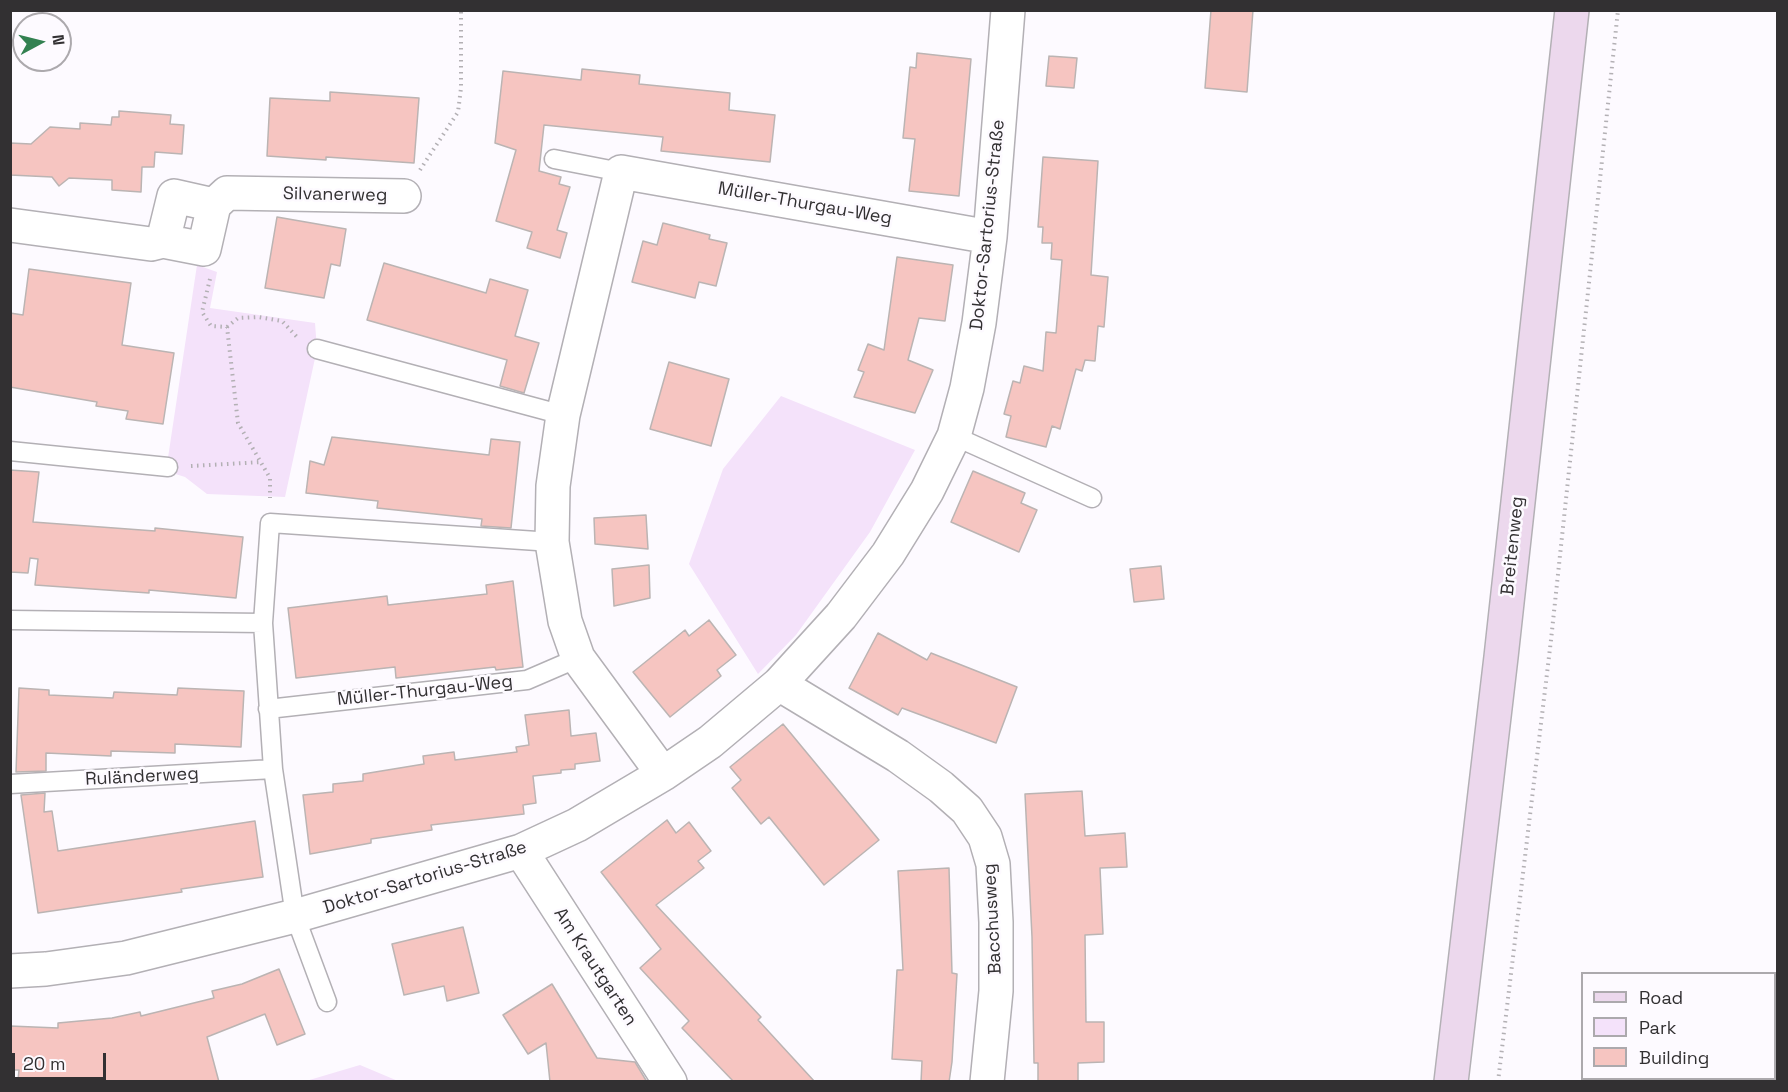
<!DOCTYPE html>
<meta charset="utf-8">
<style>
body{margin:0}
#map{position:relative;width:1788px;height:1092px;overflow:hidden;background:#fdfaff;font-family:"Space Grotesk",sans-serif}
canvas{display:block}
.frame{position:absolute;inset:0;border:12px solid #323032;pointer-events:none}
.legend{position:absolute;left:1581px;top:972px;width:195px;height:108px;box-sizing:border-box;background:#fdfaff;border:2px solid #aca9ad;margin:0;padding:8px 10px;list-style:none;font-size:18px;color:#323032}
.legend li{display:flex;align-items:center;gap:12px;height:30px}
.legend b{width:30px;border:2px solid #aca9ad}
.north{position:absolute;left:12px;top:12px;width:60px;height:60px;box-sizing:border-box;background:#fdfaff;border:2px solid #aca9ad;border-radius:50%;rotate:83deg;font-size:16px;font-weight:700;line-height:24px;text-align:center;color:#323032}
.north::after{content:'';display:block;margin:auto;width:21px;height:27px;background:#338151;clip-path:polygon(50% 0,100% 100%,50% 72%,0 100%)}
.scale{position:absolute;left:12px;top:1053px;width:94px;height:27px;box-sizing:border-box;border:3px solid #323032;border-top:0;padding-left:8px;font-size:18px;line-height:21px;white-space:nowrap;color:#323032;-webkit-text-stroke:4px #fdfaff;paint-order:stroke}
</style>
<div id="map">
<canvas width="1788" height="1092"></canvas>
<div class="frame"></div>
<ul class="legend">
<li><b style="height:8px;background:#ecd8ed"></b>Road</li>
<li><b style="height:16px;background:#f4e2fa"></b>Park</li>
<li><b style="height:16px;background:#f6c5c1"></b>Building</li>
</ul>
<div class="north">N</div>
<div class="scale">20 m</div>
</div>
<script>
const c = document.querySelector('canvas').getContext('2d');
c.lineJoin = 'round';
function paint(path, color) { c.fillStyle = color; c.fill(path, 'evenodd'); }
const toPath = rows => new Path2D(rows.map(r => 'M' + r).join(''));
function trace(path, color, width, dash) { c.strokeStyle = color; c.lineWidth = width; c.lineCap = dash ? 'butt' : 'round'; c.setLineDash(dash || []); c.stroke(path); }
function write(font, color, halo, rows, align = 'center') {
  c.font = font + ' "Space Grotesk",sans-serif'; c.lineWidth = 5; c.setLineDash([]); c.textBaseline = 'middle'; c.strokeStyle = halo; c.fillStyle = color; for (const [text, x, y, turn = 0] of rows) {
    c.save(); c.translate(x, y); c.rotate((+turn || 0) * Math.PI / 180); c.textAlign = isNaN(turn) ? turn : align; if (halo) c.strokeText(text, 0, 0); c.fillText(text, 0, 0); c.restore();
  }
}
paint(toPath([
 [197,265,217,272,210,308,315,323,317,349,285,497,207,494,185,477,166,471],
 [781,396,915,450,870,532,796,635,758,674,689,564,723,469],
 [360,1065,398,1081,306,1081]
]), '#f4e2fa');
const building = toPath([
 [1211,10,1253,10,1247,92,1205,88,1211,10],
 [917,53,971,59,959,196,909,191,915,139,903,138,910,67,916,68,917,53],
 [1049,56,1077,58,1074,88,1046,86,1049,56],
 [582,69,640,75,639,84,730,93,729,110,775,115,770,162,661,151,663,137,544,125,539,171,561,177,559,184,570,187,557,230,567,233,560,258,527,248,532,232,496,221,516,150,495,143,503,71,581,80,582,69],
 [330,92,419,98,414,163,326,157,326,160,267,156,270,98,330,101,330,92],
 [119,111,171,115,170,124,184,125,182,154,155,152,154,167,142,167,141,192,112,190,112,180,69,178,59,186,52,177,10,175,10,143,31,144,50,127,80,129,80,123,111,125,112,117,119,117,119,111],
 [1043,157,1098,161,1091,275,1108,277,1104,327,1098,326,1095,361,1085,360,1082,371,1076,369,1060,429,1052,426,1046,447,1006,437,1011,416,1004,414,1013,381,1020,383,1024,366,1043,371,1046,332,1056,333,1062,260,1051,259,1052,243,1042,243,1043,227,1038,227,1043,157],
 [277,217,346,229,340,266,331,264,324,298,265,288,277,217],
 [663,223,710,235,709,239,727,243,716,286,699,282,695,298,632,282,643,241,657,245,663,223],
 [897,257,953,265,945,321,919,318,908,360,933,370,915,413,854,397,864,372,858,370,868,344,884,350,897,257],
 [384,263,486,293,490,279,528,290,515,336,539,343,524,393,500,386,507,360,367,320,384,263],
 [29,269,131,283,122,345,174,353,163,424,126,419,128,411,96,406,97,402,10,387,10,313,23,315,29,269],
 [669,362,729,379,711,446,650,429,669,362],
 [332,437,489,455,491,439,520,442,511,528,481,526,482,519,377,508,378,501,306,493,310,461,324,465,332,437],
 [10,470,39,472,33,522,155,531,155,528,243,537,236,598,149,590,149,593,35,585,38,559,30,558,28,573,10,572,10,470],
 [973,471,1025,493,1021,503,1037,510,1019,552,951,522,973,471],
 [646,515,648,549,595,544,594,518,646,515],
 [649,565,650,598,614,606,612,569,649,565],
 [1161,566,1164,599,1134,602,1130,569,1161,566],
 [513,581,523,667,496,670,495,667,396,678,395,667,296,678,288,608,387,596,388,605,487,594,486,585,513,581],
 [709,620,736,655,717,670,721,676,670,717,633,672,685,630,689,636,709,620],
 [878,633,927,660,931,653,1017,687,996,743,902,708,898,715,849,688,878,633],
 [19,688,49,690,49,695,113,698,114,692,177,695,178,688,244,691,241,747,175,744,175,753,111,751,111,756,46,753,46,771,16,772,19,688],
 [569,710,571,736,596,733,600,761,575,764,575,769,561,770,561,773,533,776,536,803,523,805,524,814,431,825,432,830,371,839,371,843,310,854,303,795,333,792,333,784,363,781,363,774,424,764,423,756,454,752,455,760,517,752,516,747,529,745,525,715,569,710],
 [783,724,879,840,824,885,769,817,761,824,732,788,741,780,730,767,783,724],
 [1082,791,1085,836,1125,833,1127,867,1100,868,1103,934,1085,935,1086,1022,1104,1022,1104,1062,1078,1063,1078,1082,1038,1082,1038,1063,1034,1063,1032,937,1025,794,1082,791],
 [45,793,44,812,52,811,58,851,255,821,263,877,181,889,182,892,38,913,21,795,45,793],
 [667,820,676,833,689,822,711,851,698,861,704,868,656,905,761,1017,758,1020,815,1082,734,1082,682,1028,689,1021,640,968,661,949,601,872,667,820],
 [949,868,952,973,957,974,952,1062,949,1082,921,1082,922,1061,892,1059,897,970,903,970,898,871,949,868],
 [463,927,479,993,447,1001,444,986,404,995,392,944,463,927],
 [279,969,305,1034,277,1045,265,1014,207,1037,219,1082,18,1080,19,1070,10,1070,10,1026,58,1028,58,1023,112,1018,140,1012,141,1016,214,998,212,991,242,984,279,969],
 [552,984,597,1058,635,1062,647,1082,550,1082,546,1043,528,1054,503,1015,552,984]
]);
paint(building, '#f6c5c1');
trace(building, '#bbb4b3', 1.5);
const service = toPath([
 [554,159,621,172],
 [317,349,563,415],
 [954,436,1092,498],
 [10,451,168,467],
 [10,620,263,623],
 [268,709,527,680,578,658],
 [10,784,273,769],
 [327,1002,295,916,273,769,263,623,270,523,552,542]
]);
const minor = toPath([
 [214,205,174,196,163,241,204,249,214,205,227,193,404,196],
 [10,225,151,244,163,241],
 [779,684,898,756,941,787,967,810,985,837,993,864,996,922,996,991,987,1082],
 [663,774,578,658,565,621,552,542,553,486,563,415,621,172,990,237],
 [521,851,670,1082],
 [10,971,46,969,126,958,295,916,521,851,577,825,663,774,710,742,779,684,841,616,888,554,927,491,954,436,967,388,979,323,990,237,1008,10]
]);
const secondary = toPath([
 [1451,1082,1501,657,1572,10]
]);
trace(service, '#b3b0b5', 21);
trace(minor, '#b3b0b5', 36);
trace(secondary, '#b3b0b5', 36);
trace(toPath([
 [420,170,458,112,461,88,461,10],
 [210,279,202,312,211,326,227,327,238,423,270,478,270,498],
 [227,327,238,318,258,317,282,321,297,337],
 [191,466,262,462],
 [1498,1082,1551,640,1618,10]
]), '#b3b0b4', 4, [1.5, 4.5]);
trace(service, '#fff', 18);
trace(minor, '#fff', 33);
trace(secondary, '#ecd8ed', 33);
write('18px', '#323032', '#fdfaff', [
 ["Silvanerweg",335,195,1],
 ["Müller-Thurgau-Weg",805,204,10],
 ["Doktor-Sartorius-Straße",988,225,-84],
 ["Breitenweg",1513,546,-84],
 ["Müller-Thurgau-Weg",425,691,-6],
 ["Ruländerweg",142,777,-3],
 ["Doktor-Sartorius-Straße",425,878,-17],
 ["Bacchusweg",993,919,-93],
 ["Am Krautgarten",595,967,57]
]);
</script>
